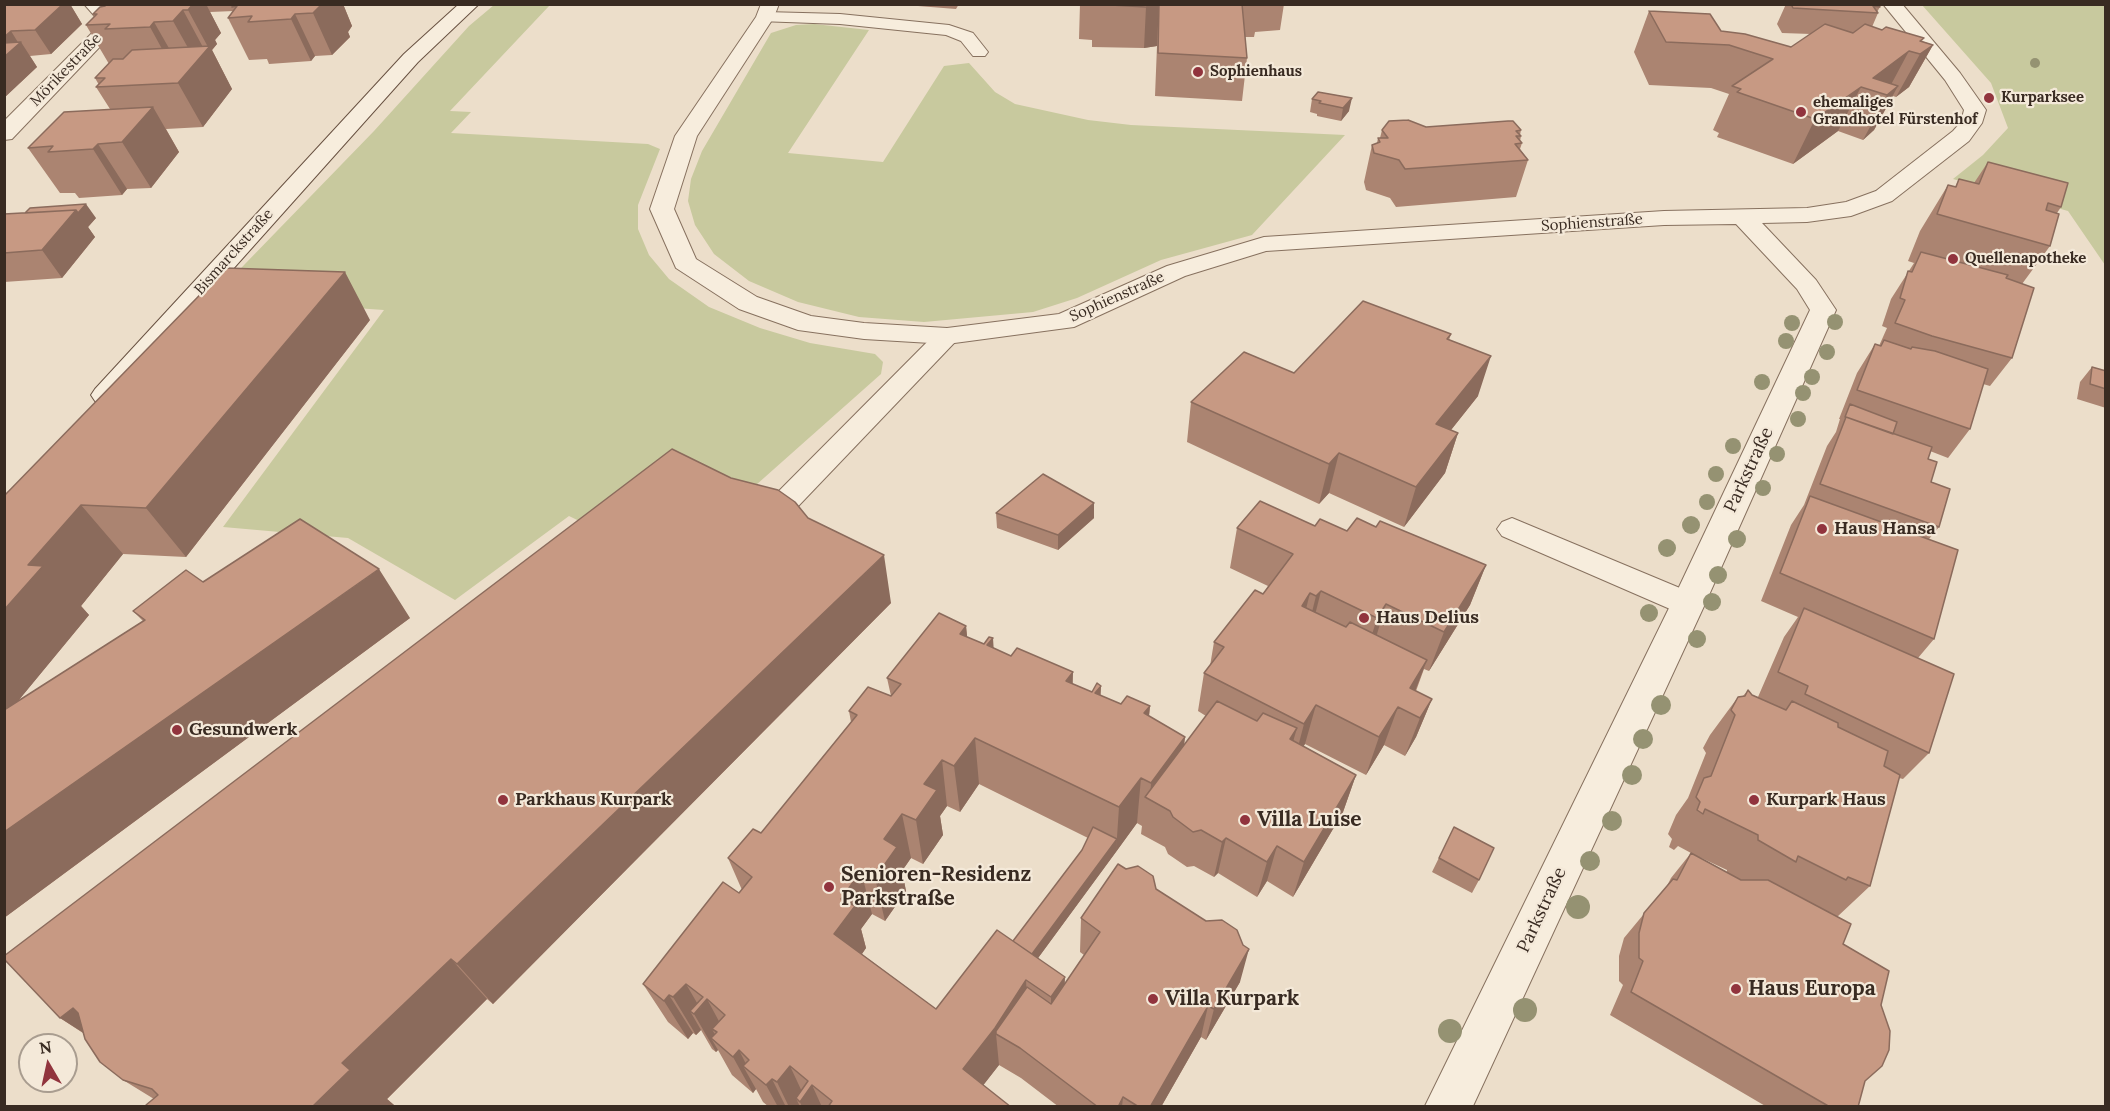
<!DOCTYPE html>
<meta charset="utf-8">
<style>
body{margin:0}
#map{position:relative;width:2110px;height:1111px;overflow:hidden;background:#ecdeca;font-family:Lora,serif}
canvas{display:block}
.frame{position:absolute;inset:0;border:6px solid #392b22;pointer-events:none}
.north{position:absolute;left:18px;top:1033px;width:60px;height:60px;box-sizing:border-box;background:#f4e9d9;border:2px solid #a99d90;border-radius:50%;rotate:351deg;font-size:16px;font-weight:700;line-height:24px;text-align:center;color:#392b22}
.north::after{content:'';display:block;margin:auto;width:21px;height:27px;background:#91343d;clip-path:polygon(50% 0,100% 100%,50% 72%,0 100%)}
</style>
<div id="map">
<canvas width="2110" height="1111"></canvas>
<div class="frame"></div>
<div class="north">N</div>
</div>
<script>
const c = document.querySelector('canvas').getContext('2d');
c.lineJoin = 'round';
function paint(path, color) { c.fillStyle = color; c.fill(path, 'evenodd'); }
const toPath = rows => new Path2D(rows.map(r => 'M' + r).join(''));
function trace(path, color, width, dash) { c.strokeStyle = color; c.lineWidth = width; c.lineCap = dash ? 'butt' : 'round'; c.setLineDash(dash || []); c.stroke(path); }
function write(font, color, halo, rows, align = 'center') {
  c.font = font + ' Lora,serif'; c.lineWidth = 4.5; c.setLineDash([]); c.textBaseline = 'middle'; c.strokeStyle = halo; c.fillStyle = color; for (const [text, x, y, turn = 0] of rows) {
    c.save(); c.translate(x, y); c.rotate((+turn || 0) * Math.PI / 180); c.textAlign = isNaN(turn) ? turn : align; if (halo) c.strokeText(text, 0, 0); c.fillText(text, 0, 0); c.restore();
  }
}
paint(toPath([
 [494,5,550,5,450,111,471,112,451,133,648,144,660,149,638,205,638,229,649,255,669,279,709,307,760,328,810,343,875,354,883,362,881,374,747,493,610,536,569,516,455,600,348,538,223,527,384,310,212,298,374,131,469,26],
 [1922,5,2105,5,2105,265,2068,211,1953,179,1983,155,2008,128,1991,83],
 [814,24,869,30,788,153,883,162,944,66,969,63,995,92,1015,104,1088,120,1131,125,1345,135,1252,235,1161,260,1077,298,1033,312,924,322,859,317,798,302,749,281,714,254,695,225,688,201,691,179,702,151,771,33,796,25]
]), '#c8c99e');
const lane = toPath([
 [765,12,840,14,949,25,973,33,988,52,985,56,973,56,961,41,946,35,840,24,759,21,757,17,765,12],
 [947,329,956,331,959,336,956,341,784,521,777,538,767,542,757,538,752,531,760,510,938,331,947,329],
 [1512,518,1699,596,1704,604,1699,612,1688,616,1677,612,1502,536,1497,529,1502,522,1512,518]
]);
const street = toPath([
 [84,4,104,4,116,16,118,20,112,34,12,139,4,140,4,121,94,31,99,21,84,4],
 [761,4,779,4,774,17,697,136,674,209,696,259,757,297,811,316,864,323,947,328,1059,314,1167,266,1264,237,1664,211,1807,208,1846,202,1876,191,1953,131,1961,122,1964,110,1945,80,1883,4,1902,4,1960,73,1986,110,1982,123,1969,141,1892,201,1851,216,1807,222,1762,223,1816,280,1836,310,1705,604,1473,1106,1425,1106,1671,604,1810,310,1797,289,1736,224,1664,225,1266,251,1185,276,1074,327,947,344,864,339,798,330,739,309,676,268,650,209,675,136,756,17,761,4]
]);
const secondary = toPath([
 [459,4,479,4,418,62,115,401,105,404,95,401,91,395,95,389,404,54,459,4]
]);
trace(lane, '#87715f', 2);
trace(street, '#87715f', 2);
trace(secondary, '#695242', 2);
paint(lane, '#f7eddd');
paint(street, '#f7eddd');
paint(secondary, '#f7eddd');
c.fillStyle = '#959272';
for (const [x, y, r] of [
 [2035,63,5],
 [1835,322,8],
 [1792,323,8],
 [1786,341,8],
 [1827,352,8],
 [1812,377,8],
 [1762,382,8],
 [1803,393,8],
 [1798,419,8],
 [1733,446,8],
 [1777,454,8],
 [1716,474,8],
 [1763,488,8],
 [1707,502,8],
 [1691,525,9],
 [1737,539,9],
 [1667,548,9],
 [1718,575,9],
 [1712,602,9],
 [1649,613,9],
 [1697,639,9],
 [1661,705,10],
 [1643,739,10],
 [1632,775,10],
 [1612,821,10],
 [1590,861,10],
 [1578,907,12],
 [1525,1010,12],
 [1450,1031,12]
]) { c.beginPath(); c.arc(x, y, r, 0, 2 * Math.PI); c.fill(); }
paint(toPath([
 [4,4,70,4,82,24,51,54,30,56,37,67,4,98],
 [107,4,343,4,352,26,348,32,350,37,332,55,315,56,311,61,269,64,267,59,249,60,228,18,234,11,210,12,221,33,215,40,217,44,212,50,232,89,203,127,166,129,179,152,151,188,127,189,122,195,79,198,75,193,60,193,28,148,110,109,96,87,99,85,95,78,109,64,86,25,94,17,93,14],
 [918,4,959,4,956,9,918,6],
 [1080,4,1284,4,1280,30,1255,32,1254,37,1245,37,1247,58,1242,101,1155,96,1157,46,1144,48,1092,47,1092,40,1079,39],
 [1786,4,1878,4,1880,7,1877,12,1878,13,1872,27,1882,30,1924,38,1922,41,1933,45,1909,87,1896,97,1893,96,1874,130,1863,140,1838,131,1793,164,1717,137,1719,133,1713,130,1729,94,1711,88,1649,85,1634,52,1649,11,1721,31,1791,47,1811,34,1782,33,1777,24],
 [1318,92,1349,111,1341,121,1317,116,1317,114,1310,112,1312,99],
 [1426,127,1521,130,1520,135,1521,136,1520,141,1522,143,1520,149,1528,160,1516,197,1396,207,1390,198,1366,190,1364,182,1372,145,1377,143,1378,138,1380,138,1382,130],
 [1988,162,2061,207,2057,213,2050,246,2022,284,2012,358,1990,386,1983,384,1970,429,1948,458,1930,451,1928,459,1931,482,1939,527,1929,539,1934,639,1918,658,1929,753,1903,779,1899,778,1870,886,1837,917,1843,944,1865,1081,1858,1107,1767,1107,1610,1015,1623,985,1619,981,1619,956,1624,938,1667,886,1671,878,1691,853,1678,846,1674,850,1669,847,1672,839,1668,834,1676,815,1688,798,1706,753,1703,748,1710,735,1738,697,1743,696,1748,690,1752,695,1758,697,1784,637,1798,617,1761,601,1791,525,1804,505,1827,446,1836,432,1840,419,1839,419,1857,373,1875,344,1879,346,1887,328,1882,326,1891,299,1914,263,1908,261,1920,231,1948,185,1955,187,1959,179,1974,183],
 [1695,855,1727,870,1727,872],
 [4,214,96,218,88,227,95,237,62,278,4,282],
 [370,320,186,557,123,554,81,606,89,615,18,701,143,621,133,611,203,582,410,618,4,918,4,496],
 [1451,334,1449,340,1478,396,1451,430,1458,433,1445,473,1404,527,1329,493,1319,504,1187,442,1191,402,1294,373],
 [2092,367,2106,371,2106,408,2077,399,2080,382],
 [1094,503,1094,518,1058,550,997,528,996,513],
 [808,518,891,603,493,1004,487,999,387,1099,394,1105,393,1107,147,1107,154,1099,123,1080,83,1033,60,1018],
 [1315,526,1347,531,1376,527,1486,565,1470,605,1429,671,1424,669,1416,691,1432,699,1416,737,1405,756,1384,745,1366,775,1305,744,1303,746,1356,775,1343,812,1293,897,1267,881,1257,897,1218,873,1214,877,1194,866,1187,867,1168,854,1165,847,1141,834,1142,826,1137,823,1038,958,1065,984,1084,955,1080,952,1081,918,1156,889,1240,982,1206,1040,1201,1037,1161,1107,1059,1107,1021,1078,999,1065,983,1085,1011,1107,769,1107,763,1102,756,1089,753,1093,732,1075,718,1050,716,1052,712,1049,701,1030,696,1035,693,1033,688,1039,668,1022,643,984,739,893,742,890,728,858,761,833,851,722,849,711,891,696,887,678,966,626,967,637,984,644,993,638,993,648,1072,684,1092,692,1101,686,1100,696,1121,704,1150,706,1149,716,1185,737,1184,746,1206,716,1198,711,1204,673,1210,666,1214,642,1263,594,1268,586,1230,568,1237,528],
 [979,784,1088,838,1082,850,1013,941,936,1009,862,954,866,948,861,929,872,914,885,921,906,891,902,871,911,858,923,864,943,835,940,816,947,806,960,812],
 [1454,827,1479,880,1472,893,1432,872]
]), '#ab8471');
paint(toPath([
 [63,4,70,4,82,24,51,54,35,30],
 [189,4,206,4,221,33,215,40,217,44,212,50,232,89,203,127,178,83,196,62,173,21,183,10,205,51,208,47,188,10],
 [322,4,343,4,352,26,348,32,350,37,332,55,313,13],
 [1159,4,1157,46,1144,48,1146,7],
 [295,14,315,56,311,61,291,19],
 [154,22,178,64,173,69,150,27],
 [11,31,19,44,21,42,37,67,4,98,4,37],
 [1933,45,1909,87,1896,97,1920,54],
 [1909,51,1886,94,1873,78],
 [1898,86,1874,130,1863,140,1887,95],
 [1861,87,1838,131,1793,164,1815,119],
 [1352,98,1349,111,1341,121,1343,108],
 [153,107,179,152,151,188,122,142],
 [98,144,127,189,122,195,93,149],
 [86,204,96,218,88,227,95,237,62,278,42,250,76,210],
 [345,272,370,320,186,557,146,508],
 [1491,356,1478,396,1424,464,1436,424],
 [1458,433,1445,473,1404,527,1416,487],
 [1339,453,1329,493,1319,504,1329,464],
 [1094,503,1094,518,1058,550,1058,535],
 [81,505,123,554,81,606,89,615,4,718,4,610,28,565],
 [884,555,891,603,493,1004,457,964],
 [1486,565,1470,605,1429,671,1444,632],
 [379,569,410,618,4,918,4,832],
 [1321,591,1311,631,1306,636,1316,596],
 [1310,593,1300,633,1302,606],
 [1386,604,1374,644,1365,658,1377,618],
 [966,626,971,674,960,634],
 [993,638,996,686,987,645],
 [1427,660,1412,699,1410,688],
 [1073,672,1072,720,1066,681],
 [1101,686,1099,732,1095,693],
 [1432,699,1416,737,1405,756,1420,718],
 [1316,705,1305,744,1294,762,1304,724],
 [1150,706,1145,753,1144,713],
 [1398,707,1384,745,1366,775,1379,737],
 [1297,728,1286,766,1290,739],
 [1185,737,1179,783,1150,800,1151,783],
 [975,738,979,784,960,812,954,766],
 [942,760,947,806,940,816,943,835,923,864,916,820,924,784],
 [1356,775,1343,812,1293,897,1304,862],
 [1141,778,1137,823,1116,852,1119,807],
 [902,814,911,858,902,871,906,891,885,921,875,878,884,839],
 [1226,838,1218,873,1214,877,1222,842],
 [1117,839,1116,852,1019,984,1019,972],
 [1277,846,1267,881,1257,897,1267,862],
 [861,871,872,914,861,929,866,948,847,975,834,934,841,899],
 [1249,949,1240,982,1206,1040,1214,1009],
 [451,959,487,999,387,1099,394,1105,393,1107,312,1107,342,1063],
 [1065,977,1064,1016,1051,1035,1051,997],
 [1026,980,1028,1019,996,1034,999,1065,968,1105,963,1069],
 [686,984,700,1008,707,999,728,1038,712,1029,721,1046,711,1038,718,1050,716,1052,694,1014,690,1011,701,1030,696,1035,673,997],
 [669,995,693,1033,688,1039,664,1001],
 [1208,1006,1201,1037,1161,1107,1150,1107],
 [73,1008,120,1056,60,1018],
 [739,1050,750,1072,743,1066,756,1089,753,1093,733,1057],
 [790,1066,804,1096,812,1085,822,1107,802,1107,800,1102,796,1098,800,1107,789,1107,777,1082],
 [772,1079,786,1107,778,1107,766,1085],
 [1123,1097,1122,1107,1118,1107]
]), '#8b6b5c');
const building = toPath([
 [4,4,63,4,35,30,11,31,4,37,4,4],
 [107,4,193,4,188,10,183,10,173,21,154,22,150,27,105,29,110,24,86,25,97,14,93,14,100,7,105,6,107,4],
 [234,4,322,4,313,13,295,14,291,19,248,22,252,16,228,18,237,6,232,7,234,4],
 [1093,4,1158,4,1146,7,1093,4],
 [1159,4,1242,4,1247,58,1158,53,1159,4],
 [1791,4,1878,4,1880,7,1873,6,1878,13,1793,8,1791,4],
 [1649,11,1710,14,1721,31,1745,34,1791,47,1825,24,1853,33,1865,24,1882,30,1886,27,1924,38,1920,41,1933,45,1920,54,1909,51,1873,78,1898,86,1887,95,1861,87,1815,119,1737,92,1741,89,1732,86,1773,59,1729,45,1666,42,1649,11],
 [21,42,4,57,4,43,21,42],
 [210,46,178,83,96,87,105,78,95,78,113,59,123,59,132,50,210,46],
 [1318,92,1352,98,1343,108,1319,103,1321,101,1312,99,1318,92],
 [153,107,122,142,98,144,93,149,48,152,53,146,28,148,64,112,153,107],
 [1408,120,1426,127,1508,121,1513,121,1521,130,1516,131,1521,136,1516,136,1522,143,1515,144,1528,160,1405,169,1399,160,1374,153,1372,145,1380,142,1378,138,1388,138,1382,130,1389,121,1408,120],
 [1988,162,2068,183,2061,207,2048,203,2046,210,2059,214,2050,246,1937,214,1948,185,1956,187,1959,179,1979,184,1988,162],
 [86,204,78,213,76,210,25,213,30,208,86,204],
 [76,210,42,250,4,253,4,214,76,210],
 [1921,252,2008,275,2006,278,2034,288,2012,358,1932,336,1895,323,1905,300,1900,298,1908,271,1912,272,1921,252],
 [226,268,345,272,146,508,81,505,28,565,43,566,4,610,4,496,226,268],
 [1363,301,1451,334,1447,339,1491,356,1436,424,1458,433,1416,487,1339,453,1329,464,1191,402,1244,352,1294,373,1363,301],
 [1884,340,1911,349,1912,347,1935,351,1988,369,1970,429,1857,390,1875,344,1881,346,1884,340],
 [2092,367,2106,371,2106,389,2090,384,2092,367],
 [1850,404,1897,422,1893,434,1846,417,1845,417,1850,404],
 [1846,417,1932,447,1928,459,1937,462,1931,482,1950,489,1939,527,1820,484,1846,417],
 [672,449,731,478,778,490,795,502,808,518,884,555,457,964,451,959,342,1063,350,1070,312,1107,147,1107,146,1105,158,1095,152,1089,123,1080,100,1062,85,1039,78,1013,73,1008,60,1018,4,959,4,956,672,449],
 [1043,474,1094,503,1058,535,996,513,1043,474],
 [1810,496,1958,550,1934,639,1780,573,1810,496],
 [1260,501,1315,526,1320,519,1347,531,1357,518,1376,527,1380,521,1486,565,1444,632,1386,604,1377,618,1321,591,1316,596,1310,593,1302,606,1346,627,1350,622,1427,660,1410,688,1432,699,1420,718,1398,707,1379,737,1316,705,1304,724,1204,673,1224,647,1214,642,1255,590,1263,594,1293,554,1237,528,1260,501],
 [300,519,379,569,4,832,4,710,145,620,133,611,186,570,203,582,300,519],
 [1804,608,1954,674,1929,753,1805,694,1808,686,1778,672,1804,608],
 [939,613,966,626,960,634,984,644,989,637,993,638,987,645,1011,656,1017,648,1073,672,1066,681,1092,692,1097,683,1101,686,1095,693,1121,704,1127,696,1150,706,1144,713,1185,737,1151,783,1141,778,1119,807,975,738,954,766,942,760,924,784,937,790,916,820,902,814,884,839,897,847,875,878,861,871,841,899,855,906,834,934,936,1009,997,930,1065,977,1051,997,1026,980,995,1028,963,1069,1011,1107,828,1107,832,1101,812,1085,800,1102,796,1098,808,1081,790,1066,777,1082,772,1079,766,1085,743,1066,749,1060,739,1050,733,1057,711,1038,717,1032,712,1029,725,1015,707,999,694,1014,690,1011,703,997,686,984,673,997,669,995,664,1001,643,984,723,882,739,893,752,877,728,858,753,829,761,833,857,715,849,711,868,687,891,696,901,684,887,678,939,613],
 [1748,690,1752,695,1786,710,1792,701,1838,723,1838,727,1888,751,1884,766,1900,775,1870,886,1848,877,1846,880,1798,856,1796,862,1758,840,1758,835,1705,809,1703,814,1697,810,1700,802,1696,797,1704,778,1711,776,1735,715,1731,710,1738,697,1745,696,1748,690],
 [1217,701,1257,721,1263,713,1297,728,1290,739,1356,775,1304,862,1277,846,1267,862,1226,838,1222,842,1201,830,1193,832,1173,817,1170,811,1145,797,1217,701],
 [1093,827,1117,839,1032,954,1013,941,1082,850,1093,827],
 [1454,827,1494,848,1479,880,1439,858,1454,827],
 [1691,853,1741,880,1768,880,1851,924,1843,944,1889,971,1881,1005,1890,1031,1889,1050,1882,1066,1865,1081,1858,1107,1830,1107,1631,992,1643,961,1639,958,1639,933,1644,913,1673,879,1677,880,1691,853],
 [1118,864,1126,869,1138,866,1153,876,1156,889,1206,921,1222,920,1237,930,1243,945,1249,949,1214,1009,1208,1006,1150,1107,1139,1107,1123,1097,1118,1107,1098,1107,1020,1048,996,1034,996,1031,1027,987,1051,1004,1100,932,1081,918,1118,864]
]);
paint(building, '#c79983');
trace(building, '#8b6b5c', 1.5);
for (const [x, y, r, color] of [
 [1198,72,6,"#91343d"],
 [1989,98,6,"#91343d"],
 [1801,112,6,"#91343d"],
 [1953,259,6,"#91343d"],
 [1822,529,6,"#91343d"],
 [1364,618,6,"#91343d"],
 [177,730,6,"#91343d"],
 [503,800,6,"#91343d"],
 [1754,800,6,"#91343d"],
 [1245,820,6,"#91343d"],
 [829,887,6,"#91343d"],
 [1736,989,6,"#91343d"],
 [1153,999,6,"#91343d"]
]) { const dot = new Path2D(); dot.arc(x, y, r, 0, 2 * Math.PI); c.fillStyle = color; c.fill(dot); trace(dot, '#f4e9d9', 2); }
write('15px', '#392b22', '#f4e9d9', [
 ["Mörikestraße",66,70,-46],
 ["Sophienstraße",1592,223,-4],
 ["Bismarckstraße",234,252,-48],
 ["Sophienstraße",1117,297,-24]
]);
write('bold 15px', '#392b22', '#f4e9d9', [
 ["Sophienhaus",1210,72],
 ["Kurparksee",2001,98],
 ["ehemaliges",1813,103],
 ["Grandhotel Fürstenhof",1813,120],
 ["Quellenapotheke",1965,259]
], 'left');
write('18px', '#392b22', '#f4e9d9', [
 ["Parkstraße",1749,470,-65],
 ["Parkstraße",1542,910,-65]
]);
write('bold 18px', '#392b22', '#f4e9d9', [
 ["Haus Hansa",1834,529],
 ["Haus Delius",1376,618],
 ["Gesundwerk",189,730],
 ["Parkhaus Kurpark",515,800],
 ["Kurpark Haus",1766,800]
], 'left');
write('bold 21px', '#392b22', '#f4e9d9', [
 ["Villa Luise",1257,820],
 ["Senioren-Residenz",841,875],
 ["Parkstraße",841,899],
 ["Haus Europa",1748,989],
 ["Villa Kurpark",1165,999]
], 'left');
</script>
